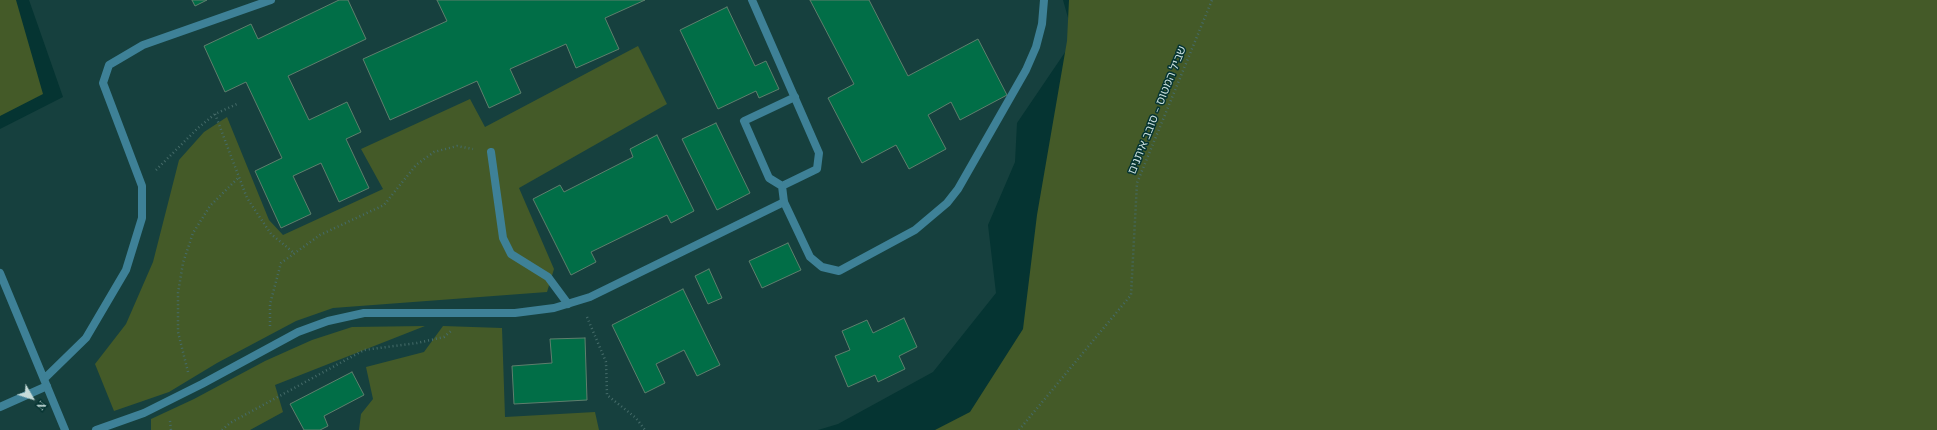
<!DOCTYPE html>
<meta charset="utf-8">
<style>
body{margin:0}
#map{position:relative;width:1937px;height:430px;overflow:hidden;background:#053432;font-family:"Playfair Display",serif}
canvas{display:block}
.north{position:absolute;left:12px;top:378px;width:40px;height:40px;-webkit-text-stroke:3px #053432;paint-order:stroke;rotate:129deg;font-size:11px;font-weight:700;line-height:16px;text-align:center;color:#c6dcda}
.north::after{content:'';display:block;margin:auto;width:14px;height:18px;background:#c6dcda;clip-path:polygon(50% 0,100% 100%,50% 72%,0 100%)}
</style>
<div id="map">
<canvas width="1937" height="430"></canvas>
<div class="north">N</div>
</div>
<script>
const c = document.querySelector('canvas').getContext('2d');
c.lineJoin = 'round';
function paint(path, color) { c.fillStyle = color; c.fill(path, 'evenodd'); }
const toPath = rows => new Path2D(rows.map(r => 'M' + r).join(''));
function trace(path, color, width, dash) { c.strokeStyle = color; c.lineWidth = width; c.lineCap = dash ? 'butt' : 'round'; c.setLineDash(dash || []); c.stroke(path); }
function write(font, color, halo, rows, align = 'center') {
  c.font = font + ' "Playfair Display","Noto Sans Hebrew",serif'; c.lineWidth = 3; c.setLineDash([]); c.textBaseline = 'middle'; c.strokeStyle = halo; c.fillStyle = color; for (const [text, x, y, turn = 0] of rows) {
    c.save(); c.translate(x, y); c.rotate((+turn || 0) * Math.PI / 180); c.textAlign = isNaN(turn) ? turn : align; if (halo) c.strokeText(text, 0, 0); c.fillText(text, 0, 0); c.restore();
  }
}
paint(toPath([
 [29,0,1063,0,1074,39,1017,123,1015,162,988,225,996,293,933,372,838,424,818,430,0,430,0,129,63,97]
]), '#16403e');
paint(toPath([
 [0,0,16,0,43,94,0,116],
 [1069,0,1937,0,1937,430,935,430,970,412,1023,329,1037,215,1067,41],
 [638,46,667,104,519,188,554,269,547,292,333,308,296,321,217,363,169,392,114,411,95,364,126,324,153,262,179,160,204,132,227,117,269,220,283,235,383,189,361,149,470,99,485,127],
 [425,326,275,385,283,412,250,430,151,430,151,419,194,399,265,361,312,340,352,327],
 [443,326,502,328,505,417,595,412,599,430,359,430,361,414,373,399,366,367,424,352]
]), '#445a28');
const building = toPath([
 [192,0,207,0,195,6,192,0],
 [339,0,348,0,366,39,288,76,309,120,347,102,361,132,346,139,369,188,339,202,321,163,293,176,311,214,281,228,255,171,282,158,246,82,225,92,204,46,251,24,258,39,339,0],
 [437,0,645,0,605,18,619,49,576,68,566,44,510,69,521,93,489,108,477,81,390,120,363,59,447,21,437,0],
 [810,0,869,0,908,76,978,39,1007,95,960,120,951,102,928,115,946,149,909,169,896,145,862,163,828,98,854,84,810,0],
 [727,7,755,66,766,61,779,89,759,98,756,91,718,109,680,30,727,7],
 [716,123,750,193,717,210,682,139,716,123],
 [657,135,694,211,671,223,667,215,591,252,596,262,571,275,533,199,560,185,564,192,633,157,630,149,657,135],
 [788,243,801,270,762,288,749,261,788,243],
 [709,269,722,298,708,304,695,276,709,269],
 [683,289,720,365,697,376,684,350,656,364,665,383,645,393,612,325,683,289],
 [904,318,917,347,899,356,905,369,878,382,875,375,848,387,835,356,850,350,842,331,867,320,873,333,904,318],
 [585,338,587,400,514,404,512,366,552,363,550,339,585,338],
 [352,372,364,395,324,416,328,426,320,430,304,430,290,404,352,372]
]);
paint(building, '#016e47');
trace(building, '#5e7f6d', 1);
trace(toPath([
 [215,114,247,198,271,234,294,253],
 [156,170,198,128,215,114,237,104],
 [587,317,606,362,607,395,636,418,645,430],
 [270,326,270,304,281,263,320,235,384,205,416,165,434,152,457,146,473,149],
 [188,372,178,332,178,293,183,263,193,233,210,206,239,177],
 [170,421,171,430],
 [222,430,230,423,364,350,417,343,444,337,451,331],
 [1019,430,1131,295,1137,183,1212,0]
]), '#456b69', 2.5, [1, 3]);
trace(toPath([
 [752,0,819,153,817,169,782,186,784,202],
 [491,152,503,238,511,254,548,277,568,304],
 [782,186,769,178,744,121,795,97]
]), '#3e8197', 8);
trace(toPath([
 [0,273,65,430],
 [44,379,86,338,126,270,142,218,142,186,103,83,109,65,143,45,271,0],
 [0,407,47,386],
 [96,430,144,413,202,384,298,332,328,321,364,313,515,313,554,308,590,297,784,202,810,257,822,267,839,271,915,230,947,203,958,189,1026,70,1036,47,1042,24,1044,0]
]), '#3e8197', 8);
write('12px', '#c6dcda', '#053432', [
 ["שביל המטוס - סובב איתנים",1157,110,-68]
]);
</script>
